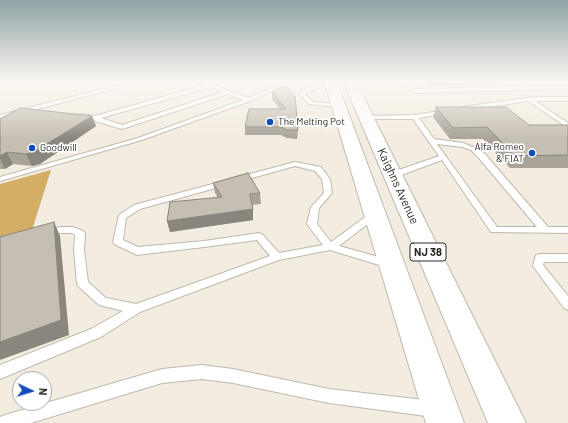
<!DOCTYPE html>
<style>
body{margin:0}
#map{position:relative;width:568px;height:423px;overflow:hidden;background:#f3ece0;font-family:Barlow,sans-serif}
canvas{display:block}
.north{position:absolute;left:12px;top:371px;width:40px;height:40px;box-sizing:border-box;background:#fff;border:1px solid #aaa9a7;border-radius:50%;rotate:94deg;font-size:11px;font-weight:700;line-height:16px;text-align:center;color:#2a2823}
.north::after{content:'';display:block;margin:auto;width:14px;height:18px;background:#134cb8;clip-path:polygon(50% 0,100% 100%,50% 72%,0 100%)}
</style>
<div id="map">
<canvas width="568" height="423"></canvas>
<div class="north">N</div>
</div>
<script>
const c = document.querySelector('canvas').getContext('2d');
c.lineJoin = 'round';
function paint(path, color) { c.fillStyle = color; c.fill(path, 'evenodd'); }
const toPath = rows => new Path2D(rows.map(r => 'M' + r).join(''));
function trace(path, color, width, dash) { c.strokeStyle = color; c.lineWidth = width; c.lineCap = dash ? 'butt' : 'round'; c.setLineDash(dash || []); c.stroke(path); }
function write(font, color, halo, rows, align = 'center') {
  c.font = font + ' Barlow,sans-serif'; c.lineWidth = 3.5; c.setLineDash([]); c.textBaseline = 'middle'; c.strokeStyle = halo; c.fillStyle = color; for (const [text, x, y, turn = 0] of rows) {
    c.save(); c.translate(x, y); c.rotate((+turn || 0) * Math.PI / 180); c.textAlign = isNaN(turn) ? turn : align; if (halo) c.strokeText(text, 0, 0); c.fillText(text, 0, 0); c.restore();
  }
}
paint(toPath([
 [51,170,32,230,0,239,0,184]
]), '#d4ae67');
const lane = toPath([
 [139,80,147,80,0,119,0,115,139,80],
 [195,80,201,80,211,84,224,80,231,80,215,85,248,98,288,81,292,82,250,101,142,140,0,181,0,177,138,138,243,100,228,94,122,129,78,116,81,114,95,116,205,85,195,80],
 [210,87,223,92,122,125,101,118,210,87],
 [362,80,368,80,354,87,349,86,362,80],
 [403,80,408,80,414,88,418,89,568,85,568,89,417,93,410,90,403,80],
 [331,81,333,82,333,83,316,88,305,94,313,102,339,104,341,105,341,107,309,104,299,94,312,86,331,81],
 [534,97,568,97,568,101,535,101,568,123,568,128,528,101,462,111,459,109,462,107,534,97],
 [445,110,448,112,447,113,419,118,434,139,463,143,475,148,484,153,548,227,568,227,568,233,491,232,442,160,396,177,390,177,389,175,390,173,439,156,413,119,366,119,364,118,364,116,415,115,445,110],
 [437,144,462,147,471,150,478,157,537,227,497,227,437,144],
 [295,162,321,167,330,179,332,193,319,208,317,224,331,242,372,212,378,212,380,214,378,216,339,246,393,261,394,264,393,267,389,268,330,250,279,260,140,312,101,337,0,379,0,365,91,329,123,311,99,305,79,287,77,284,74,250,75,235,72,233,60,233,46,237,43,236,41,234,43,232,60,227,73,227,83,231,85,233,84,250,88,282,106,298,136,304,270,256,257,240,204,247,137,255,114,244,113,242,119,215,134,205,295,162],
 [295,166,315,171,322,179,324,193,311,207,307,224,323,245,279,253,262,234,259,233,204,241,138,247,123,240,126,218,140,209,295,166],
 [540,254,568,254,568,262,544,262,543,265,568,296,568,310,564,308,533,266,536,255,540,254],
 [202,365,233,369,329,389,433,401,438,404,441,409,438,414,433,417,329,403,233,383,202,379,162,383,31,423,0,423,0,417,5,415,162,369,202,365]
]);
const highway = toPath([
 [324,80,336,80,464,423,426,423,324,80],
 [343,80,355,80,526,423,488,423,343,80]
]);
trace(lane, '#bfb9ad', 2);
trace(highway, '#bfb9ad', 2);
paint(lane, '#fff');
paint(highway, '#fff');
paint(toPath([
 [422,80,499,80,498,84,427,85],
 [282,87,298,130,297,139,287,138,281,135,245,135,245,127,280,109,272,99,272,92],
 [436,107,529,125,568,125,568,168,510,168,483,139,450,139,433,117],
 [92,116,96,126,40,164,32,166,13,164,5,169,0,169,0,119],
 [213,183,260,193,261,204,252,205,253,220,170,232,167,221,218,198,215,193]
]), '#a9a39a');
paint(toPath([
 [92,116,96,126,40,164,32,166,26,154],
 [7,152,13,164,5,169,0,159,0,156],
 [253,209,253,220,170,232,167,221],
 [54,222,60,236,69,335,0,360,0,342]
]), '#8a857d');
const building = toPath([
 [282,87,287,87,295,96,298,130,287,130,281,127,245,127,249,109,286,109,272,92,282,87],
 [436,107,506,107,529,125,568,125,568,155,515,156,487,127,453,128,436,107],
 [20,108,92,116,34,152,26,154,7,152,0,156,0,119,20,108],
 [248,173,260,193,250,194,253,209,167,221,170,202,222,197,213,183,248,173],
 [54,222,61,320,0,342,0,237,54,222]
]);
paint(building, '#c5beb3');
trace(building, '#8a857d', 1);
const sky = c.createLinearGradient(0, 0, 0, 139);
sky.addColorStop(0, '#90a2a5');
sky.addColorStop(0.58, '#faf6f1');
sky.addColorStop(1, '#faf6f100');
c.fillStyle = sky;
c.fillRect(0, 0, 568, 139);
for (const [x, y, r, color] of [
 [270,122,4,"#134cb8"],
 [32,148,4,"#134cb8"],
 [532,153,4,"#134cb8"]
]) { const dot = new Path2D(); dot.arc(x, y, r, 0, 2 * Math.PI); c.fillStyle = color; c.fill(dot); trace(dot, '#fff', 1.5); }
write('10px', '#2a2823', '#fff', [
 ["The Melting Pot",278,122],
 ["Alfa Romeo",524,147,"right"],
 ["& FIAT",524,159,"right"],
 ["Goodwill",40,148]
], 'left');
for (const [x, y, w] of [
 [428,252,36]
]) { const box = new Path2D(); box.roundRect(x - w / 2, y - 9, w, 18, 3); c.fillStyle = '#fff'; c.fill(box); trace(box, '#2a2823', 1); }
write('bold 11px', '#2a2823', null, [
 ["NJ 38",428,252]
]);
write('12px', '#2a2823', '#fff', [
 ["Kaighns Avenue",398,186,65]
]);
</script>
